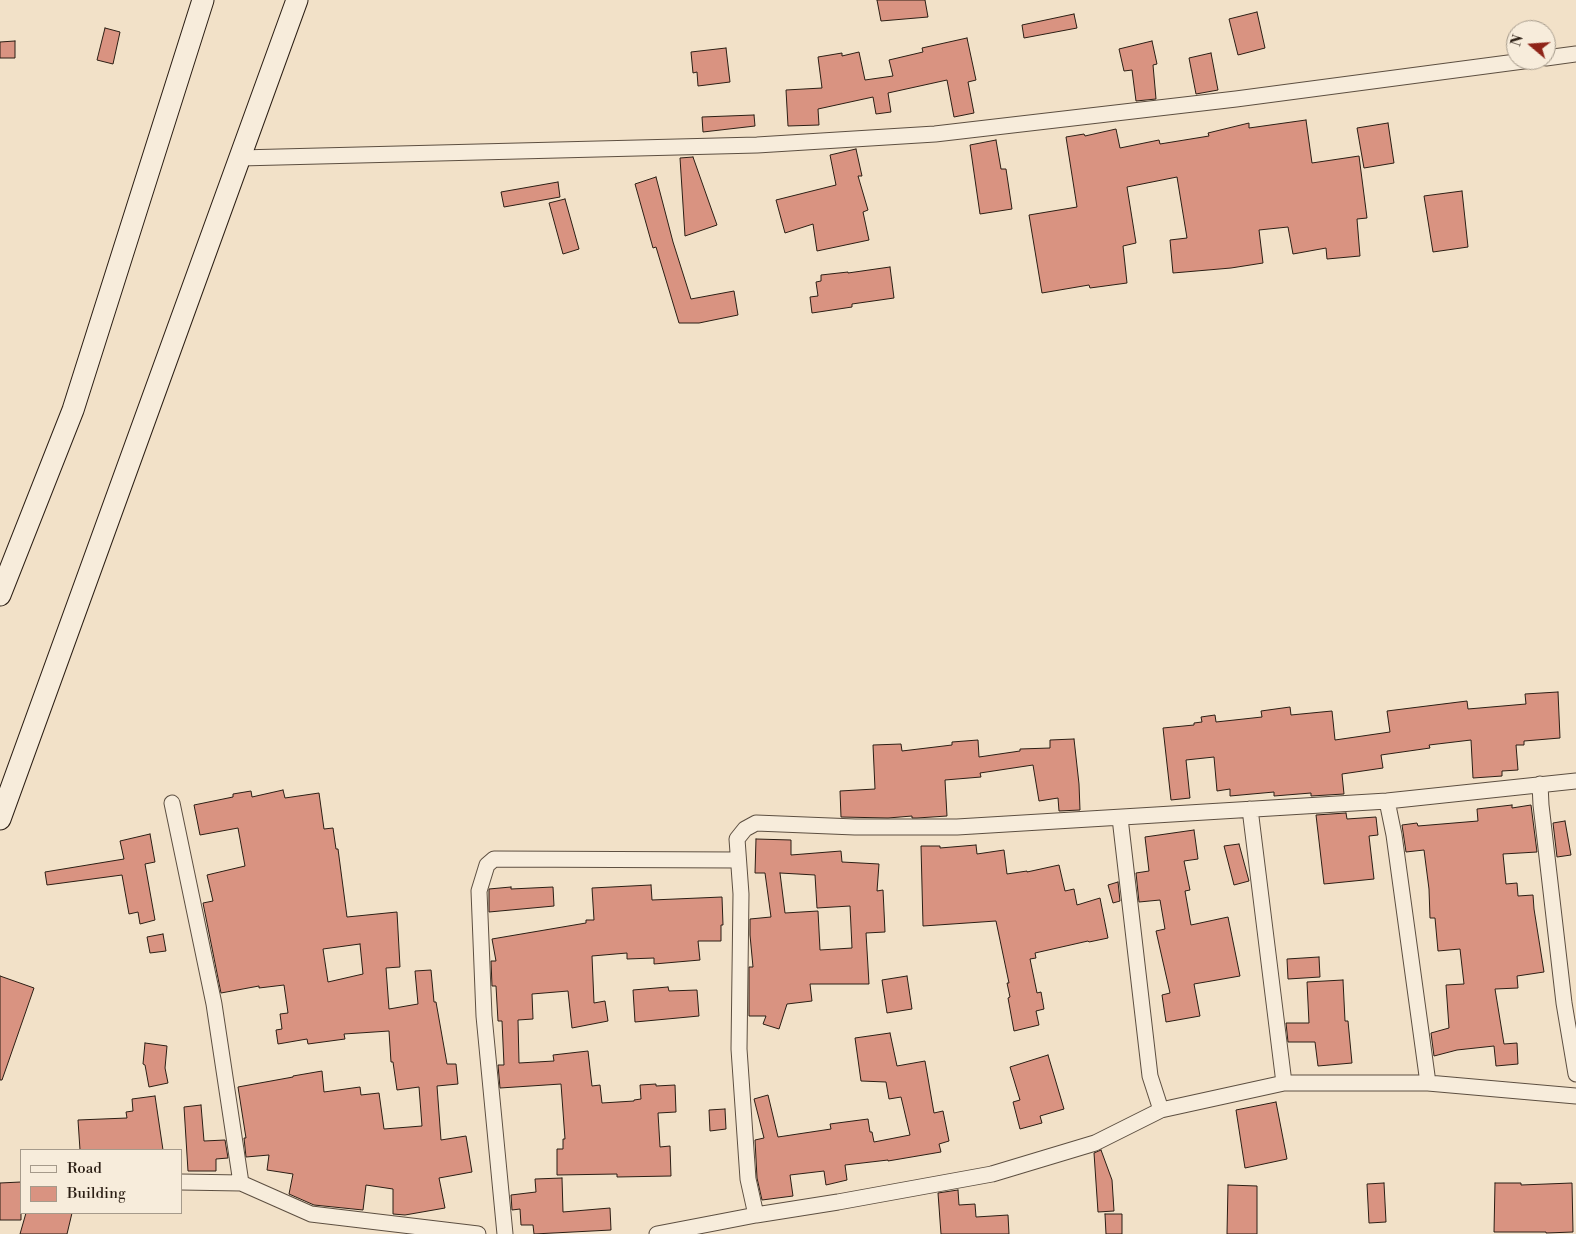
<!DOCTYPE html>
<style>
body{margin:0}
#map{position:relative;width:1576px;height:1234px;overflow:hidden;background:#f2e1c8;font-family:"Libre Bodoni",serif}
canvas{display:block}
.legend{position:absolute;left:20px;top:1149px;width:162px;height:65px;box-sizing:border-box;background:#f7ecdb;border:1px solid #a59a8b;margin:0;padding:6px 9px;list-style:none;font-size:15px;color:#2b1e14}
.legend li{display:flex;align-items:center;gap:10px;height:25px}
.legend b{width:25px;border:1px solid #a59a8b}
.north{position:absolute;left:1506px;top:20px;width:50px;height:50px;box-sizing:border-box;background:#f7ecdb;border:1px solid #a59a8b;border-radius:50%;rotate:288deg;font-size:14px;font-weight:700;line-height:20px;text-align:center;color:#2b1e14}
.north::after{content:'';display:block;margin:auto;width:18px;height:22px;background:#8f2418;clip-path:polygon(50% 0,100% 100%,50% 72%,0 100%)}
</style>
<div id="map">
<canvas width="1576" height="1234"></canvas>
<ul class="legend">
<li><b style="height:6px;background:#f7ecdb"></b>Road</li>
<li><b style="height:14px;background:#d99381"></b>Building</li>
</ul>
<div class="north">N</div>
</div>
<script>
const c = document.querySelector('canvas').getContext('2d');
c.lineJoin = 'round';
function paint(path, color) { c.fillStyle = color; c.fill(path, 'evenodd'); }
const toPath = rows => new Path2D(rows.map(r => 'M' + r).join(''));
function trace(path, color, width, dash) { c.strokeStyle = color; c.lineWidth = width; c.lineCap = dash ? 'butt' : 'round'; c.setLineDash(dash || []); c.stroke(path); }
const building = toPath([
 [877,0,925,0,928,17,881,21,877,0],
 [1257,12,1265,48,1238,55,1229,19,1257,12],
 [1074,14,1077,28,1024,38,1022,25,1074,14],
 [105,28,120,32,113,64,97,60,105,28],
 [967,38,976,80,968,82,974,113,954,117,947,80,888,93,891,112,876,114,873,97,818,109,819,125,788,126,786,90,822,88,818,57,842,53,842,56,859,52,865,80,893,76,889,60,923,52,922,48,967,38],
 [15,41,15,58,0,58,0,42,15,41],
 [1152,41,1157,64,1153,65,1156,99,1136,101,1132,70,1124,71,1119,49,1152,41],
 [726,48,730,82,698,86,697,72,693,73,691,52,726,48],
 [1211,53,1218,90,1196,94,1189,58,1211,53],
 [754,115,755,126,703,132,702,117,754,115],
 [1306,120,1312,163,1359,156,1367,218,1357,219,1360,256,1327,259,1326,248,1293,254,1288,227,1259,230,1263,263,1231,268,1173,273,1170,240,1187,238,1177,177,1127,187,1136,243,1123,246,1127,283,1090,288,1089,285,1042,293,1029,215,1077,207,1066,137,1084,134,1085,136,1116,129,1120,148,1159,140,1160,144,1209,136,1208,133,1249,123,1249,128,1306,120],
 [1388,123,1394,163,1364,168,1357,128,1388,123],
 [996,140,1001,169,1006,169,1012,209,980,214,970,145,996,140],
 [856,149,862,176,858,176,868,210,863,212,869,240,817,251,813,224,785,233,776,200,836,185,830,155,856,149],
 [693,157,717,225,685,236,680,158,693,157],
 [656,177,673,242,691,299,734,291,738,315,699,323,679,323,656,247,653,248,635,184,656,177],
 [558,182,560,197,504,207,501,192,558,182],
 [1462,191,1468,247,1433,252,1424,196,1462,191],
 [565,199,579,249,563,254,549,203,565,199],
 [890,267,894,298,852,304,852,307,812,313,810,297,818,296,816,282,821,281,821,275,848,272,848,273,890,267],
 [1558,692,1560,738,1524,741,1524,745,1516,745,1518,770,1502,771,1502,776,1473,778,1471,740,1429,745,1430,748,1381,755,1383,768,1342,774,1344,794,1311,796,1311,793,1274,796,1274,792,1230,796,1230,789,1217,791,1214,757,1186,760,1190,798,1171,800,1163,728,1194,725,1194,723,1202,722,1201,717,1215,715,1216,722,1262,717,1261,711,1290,707,1291,715,1332,711,1335,740,1390,732,1387,711,1467,701,1468,709,1526,704,1525,694,1558,692],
 [1074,739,1079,784,1080,810,1059,811,1058,798,1039,801,1033,765,980,773,981,777,945,780,947,816,917,818,912,818,912,816,888,818,841,817,840,791,875,789,873,745,901,744,902,751,952,745,952,742,978,740,979,757,1020,751,1020,749,1050,748,1050,740,1074,739],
 [283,790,285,798,319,793,324,829,333,828,336,849,338,849,347,917,397,912,400,967,386,968,389,1009,418,1004,415,971,431,970,434,1002,436,1002,447,1064,456,1064,458,1084,437,1086,441,1140,466,1136,472,1172,439,1178,445,1208,405,1215,393,1214,393,1189,366,1185,363,1210,314,1205,289,1194,293,1174,267,1170,269,1155,246,1157,244,1138,246,1138,238,1087,293,1077,293,1076,322,1071,324,1092,360,1087,361,1095,379,1093,384,1129,422,1126,419,1087,397,1090,393,1062,391,1062,389,1031,344,1034,345,1039,308,1044,307,1039,278,1044,276,1030,282,1029,280,1014,288,1013,284,985,259,988,259,986,221,993,203,903,213,901,207,875,245,866,238,828,200,835,194,805,233,797,233,794,251,791,252,797,283,790],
 [360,944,363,974,328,982,323,949,360,944],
 [1512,805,1512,808,1531,805,1537,852,1503,854,1506,884,1517,883,1518,896,1533,895,1534,909,1544,972,1517,976,1518,988,1495,989,1504,1044,1517,1043,1518,1064,1496,1066,1494,1046,1457,1050,1434,1056,1431,1033,1449,1028,1446,985,1464,984,1460,949,1438,951,1435,918,1430,918,1429,889,1424,850,1406,852,1402,825,1417,823,1418,826,1478,821,1477,809,1512,805],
 [1346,813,1347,819,1376,817,1378,835,1369,836,1374,879,1324,884,1316,815,1346,813],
 [1565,821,1571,855,1557,857,1553,823,1565,821],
 [1194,830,1198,859,1184,861,1190,890,1185,891,1191,925,1228,917,1240,976,1194,984,1200,1016,1166,1022,1162,995,1170,993,1156,931,1165,929,1160,900,1139,902,1136,873,1149,871,1145,837,1194,830],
 [150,834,155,862,145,864,155,920,140,924,138,912,129,914,122,875,47,885,45,872,124,859,120,841,150,834],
 [756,839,791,840,791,855,841,851,842,862,879,864,877,891,883,890,885,932,866,933,869,984,810,984,812,1001,787,1004,779,1029,763,1024,766,1016,749,1016,749,967,753,967,750,935,750,919,771,917,765,873,755,873,756,839],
 [780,873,815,875,817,908,850,906,852,948,820,950,818,911,785,913,780,873],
 [1239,844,1249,881,1234,885,1224,846,1239,844],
 [976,845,977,854,1004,850,1007,874,1027,871,1027,872,1059,865,1065,891,1074,889,1077,905,1100,898,1108,938,1089,942,1088,941,1035,953,1036,958,1030,959,1037,993,1041,992,1044,1009,1036,1011,1039,1025,1014,1031,1008,998,1010,997,1007,983,1009,983,996,921,923,926,921,846,940,846,940,848,976,845],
 [1118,882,1120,901,1113,903,1108,885,1118,882],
 [651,885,652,900,722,897,723,925,721,925,721,941,698,941,700,960,654,964,654,958,627,959,627,953,592,956,594,1003,605,1001,608,1021,572,1028,568,991,532,994,533,1019,518,1020,519,1063,554,1061,553,1055,588,1051,592,1086,600,1085,602,1103,634,1101,634,1100,641,1099,640,1085,656,1084,656,1086,675,1085,676,1112,658,1113,660,1147,670,1146,671,1176,617,1177,617,1174,557,1175,557,1149,563,1149,563,1139,565,1139,561,1084,500,1088,498,1065,504,1065,502,1021,498,1021,496,986,492,986,491,961,496,961,492,939,586,923,586,920,594,920,592,888,651,885],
 [511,887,511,889,553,887,554,906,489,912,489,889,511,887],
 [163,934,166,951,150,953,147,937,163,934],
 [1319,957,1320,977,1288,979,1287,959,1319,957],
 [0,976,34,988,2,1080,0,1080,0,976],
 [907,976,912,1009,887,1013,882,980,907,976],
 [1343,980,1345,1021,1348,1021,1352,1063,1318,1066,1315,1042,1288,1042,1286,1023,1309,1023,1307,982,1343,980],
 [668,987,669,991,697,990,699,1016,635,1022,633,990,668,987],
 [890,1033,897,1066,925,1061,934,1113,943,1111,949,1141,939,1144,941,1152,888,1161,888,1160,845,1165,847,1180,826,1185,824,1171,790,1175,793,1196,762,1200,757,1178,755,1140,764,1138,754,1099,768,1095,778,1137,831,1129,830,1124,868,1119,870,1132,872,1132,874,1142,910,1135,901,1097,889,1099,886,1082,861,1081,855,1038,890,1033],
 [145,1043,167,1046,165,1068,168,1083,149,1087,145,1065,143,1064,145,1043],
 [1048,1055,1064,1109,1040,1116,1042,1123,1020,1129,1013,1102,1020,1100,1010,1067,1048,1055],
 [155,1096,163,1150,80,1150,78,1120,127,1118,126,1112,133,1111,132,1099,155,1096],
 [1276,1102,1287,1159,1245,1168,1236,1110,1276,1102],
 [201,1105,204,1141,225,1140,228,1158,216,1159,216,1171,188,1171,184,1107,201,1105],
 [725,1109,726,1129,710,1131,709,1110,725,1109],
 [1101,1150,1112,1180,1114,1211,1098,1212,1094,1153,1101,1150],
 [562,1178,563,1212,610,1208,611,1230,534,1234,533,1225,521,1225,520,1209,512,1210,511,1195,536,1192,535,1179,562,1178],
 [21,1182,21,1220,0,1220,0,1183,21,1182],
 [1384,1183,1386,1222,1369,1223,1367,1184,1384,1183],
 [1495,1183,1521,1183,1521,1185,1572,1183,1573,1232,1546,1233,1546,1232,1494,1232,1495,1183],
 [1228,1185,1257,1186,1257,1234,1227,1234,1228,1185],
 [958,1190,959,1205,975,1204,976,1217,1008,1215,1009,1234,941,1234,938,1193,958,1190],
 [26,1213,72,1213,67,1234,20,1234,26,1213],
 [1105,1214,1122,1214,1122,1234,1106,1234,1105,1214]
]);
paint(building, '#d99381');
trace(building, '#2b1e14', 1);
const minor = toPath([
 [1546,58,1576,54],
 [240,158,757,145,935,134,1236,99,1531,60],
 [1540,784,1541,805,1564,1003,1576,1074],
 [1387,801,1394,835,1428,1083],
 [172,803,214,1004,241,1183],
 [1250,809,1284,1083],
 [1120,818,1150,1076,1161,1110],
 [181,1182,241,1183,311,1214,478,1234],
 [756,1215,748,1179,739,1049,741,894,737,839,745,829,756,823,855,827,957,827,1387,801,1576,781],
 [505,1234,484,1016,479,891,487,865,494,859,738,860],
 [657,1234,756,1215,838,1202,992,1174,1095,1143,1161,1110,1284,1083,1428,1083,1576,1096]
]);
const secondary = toPath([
 [0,595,73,410,203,0],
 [0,819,297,0]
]);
trace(minor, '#5d4f41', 17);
trace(secondary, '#2b1e14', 23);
trace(minor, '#f7ecdb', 15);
trace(secondary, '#f7ecdb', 21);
</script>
